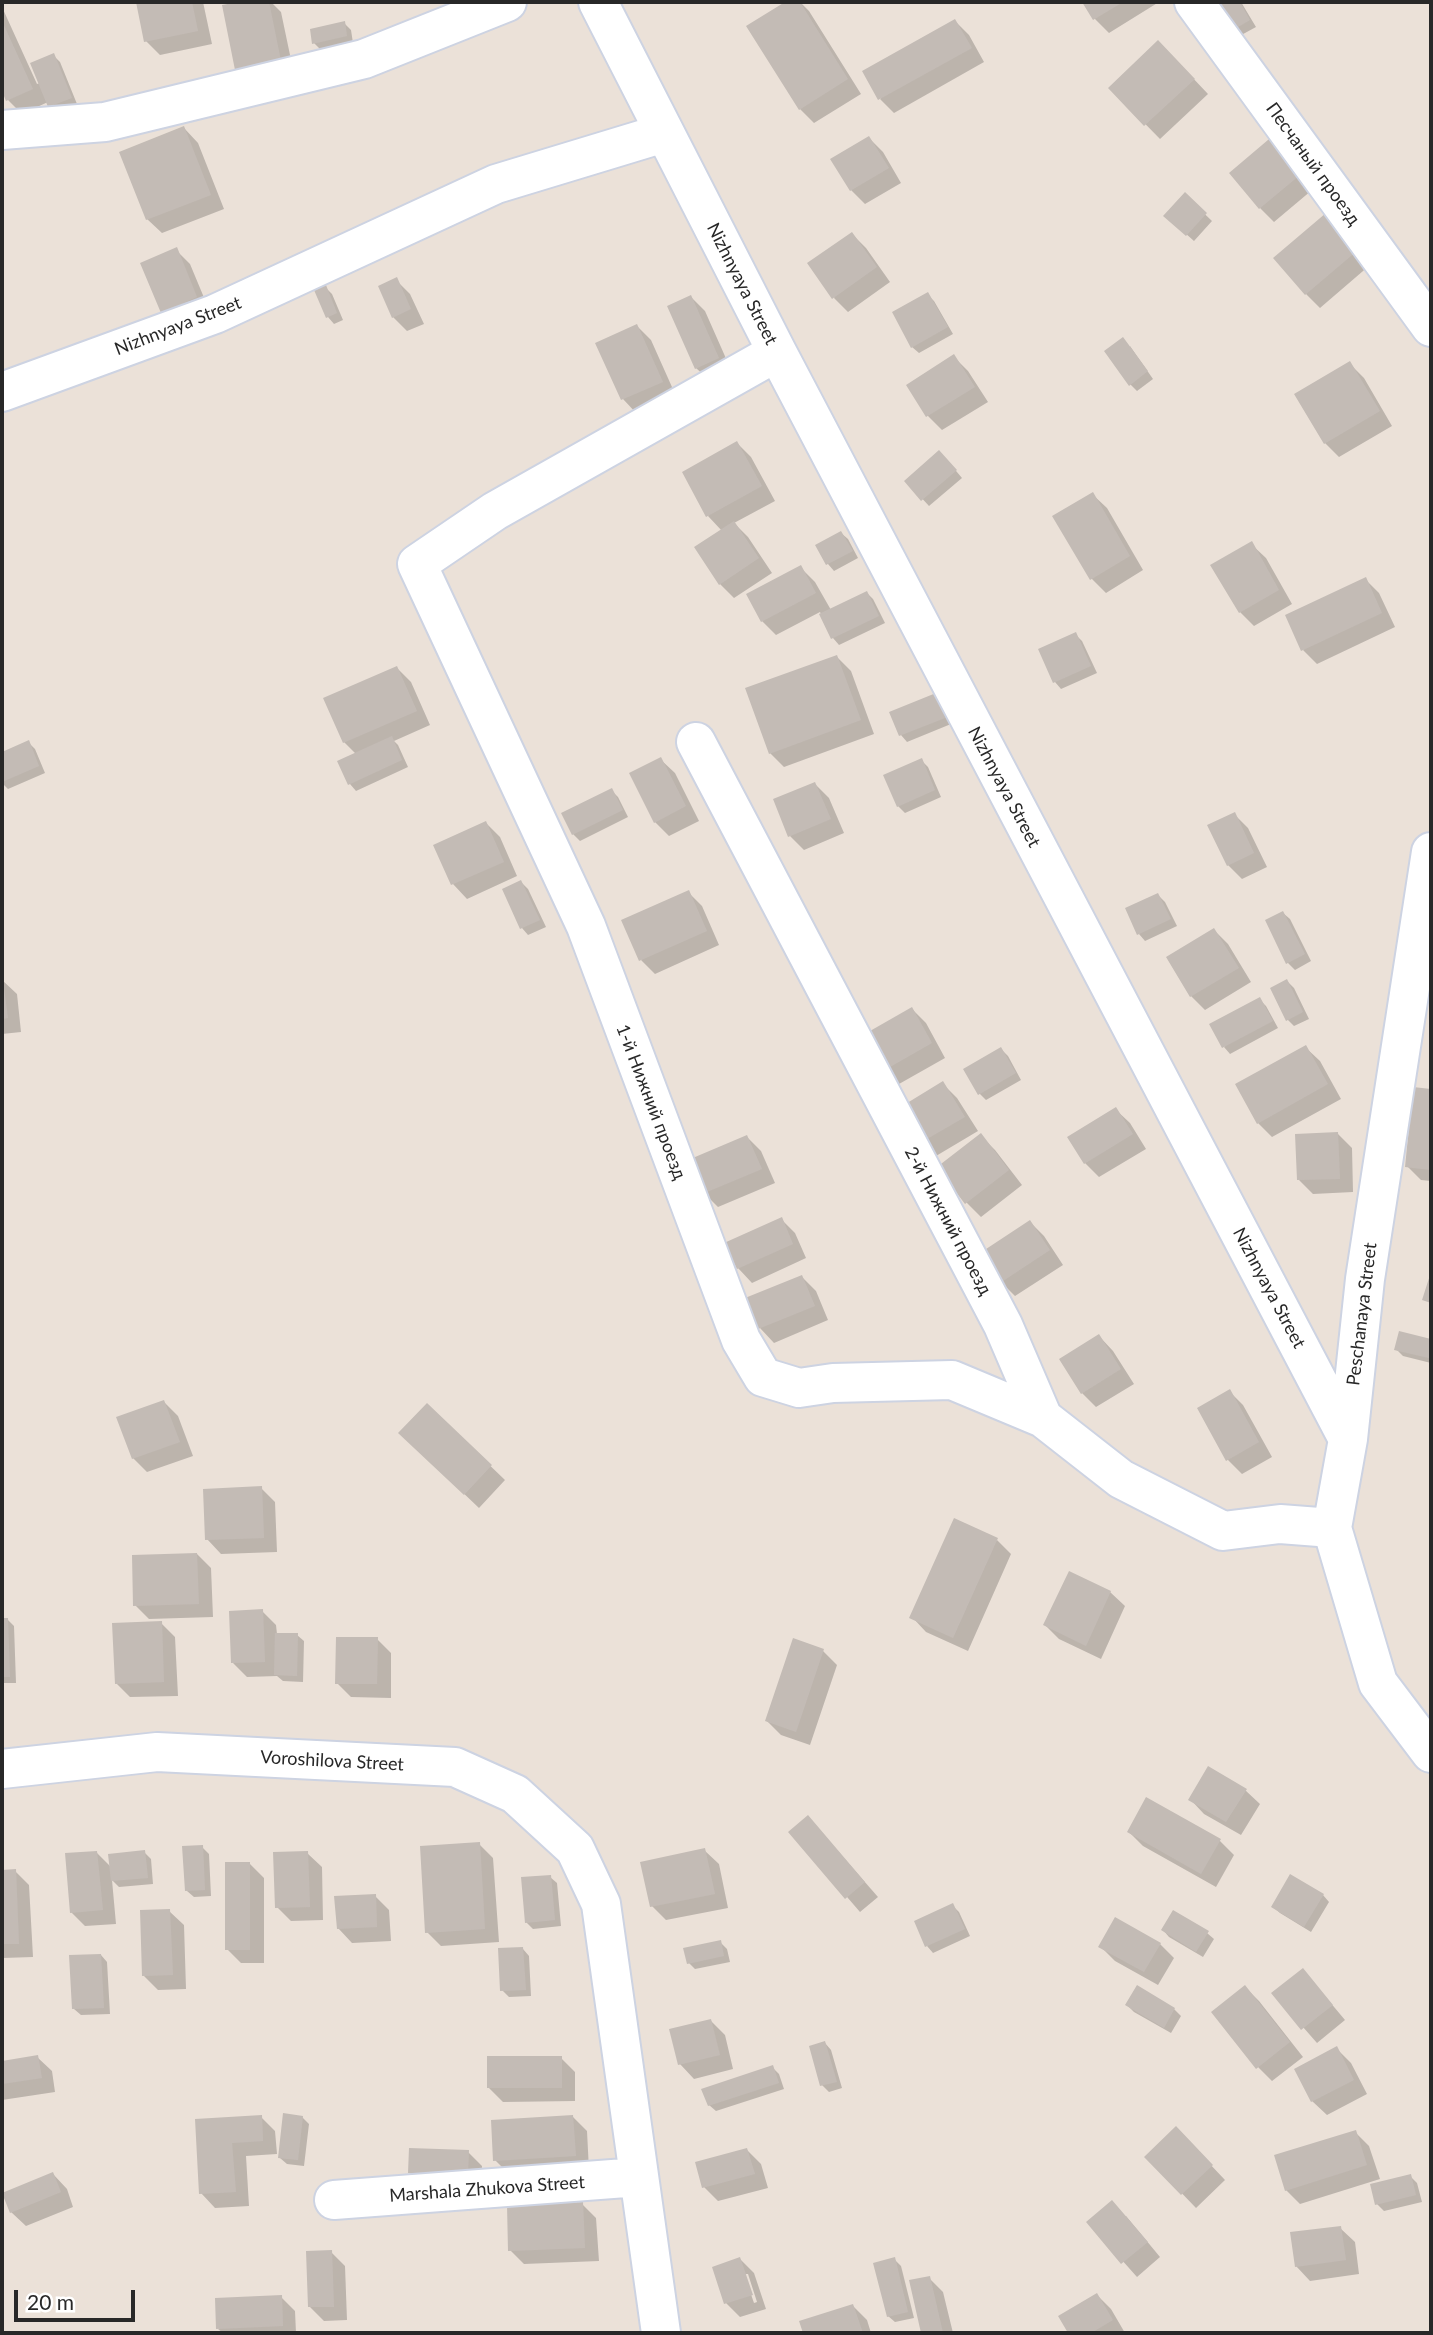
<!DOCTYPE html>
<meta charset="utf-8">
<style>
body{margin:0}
#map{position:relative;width:1433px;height:2335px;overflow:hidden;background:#ebe1d8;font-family:Lato,sans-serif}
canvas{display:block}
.frame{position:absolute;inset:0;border:4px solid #282828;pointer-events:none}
.scale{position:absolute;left:14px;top:2290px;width:121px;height:32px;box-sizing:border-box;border:4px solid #282828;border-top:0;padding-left:9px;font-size:21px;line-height:24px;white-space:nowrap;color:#282828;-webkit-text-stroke:5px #fff;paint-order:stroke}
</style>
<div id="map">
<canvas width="1433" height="2335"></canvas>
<div class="frame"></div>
<div class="scale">20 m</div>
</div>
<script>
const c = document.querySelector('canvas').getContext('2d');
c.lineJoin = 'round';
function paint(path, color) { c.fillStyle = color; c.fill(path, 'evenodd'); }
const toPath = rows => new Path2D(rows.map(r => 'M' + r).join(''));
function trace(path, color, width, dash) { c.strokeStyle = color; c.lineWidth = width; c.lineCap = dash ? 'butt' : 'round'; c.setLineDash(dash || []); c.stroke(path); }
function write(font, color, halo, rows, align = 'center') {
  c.font = font + ' Lato,sans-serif'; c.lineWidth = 6; c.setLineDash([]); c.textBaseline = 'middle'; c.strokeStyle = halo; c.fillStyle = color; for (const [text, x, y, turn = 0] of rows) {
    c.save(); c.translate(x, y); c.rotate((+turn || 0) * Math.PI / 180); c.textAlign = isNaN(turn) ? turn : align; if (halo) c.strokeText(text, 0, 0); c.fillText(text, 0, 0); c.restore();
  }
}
paint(toPath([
 [138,2,203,2,212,44,160,55,146,41],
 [247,2,271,2,281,12,294,74,251,83,236,69,224,6],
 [788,2,800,2,809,11,861,94,814,123,800,109,749,27],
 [1084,2,1159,2,1109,33,1095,19],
 [1209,2,1241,2,1256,27,1234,39],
 [2,7,37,84,40,83,53,55,60,62,77,104,56,113,48,102,22,114,8,100,2,87],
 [955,21,969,35,984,62,894,113,880,99],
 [344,23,351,30,353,43,321,50,314,43],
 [1172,56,1208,94,1160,139,1110,88],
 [184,128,198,143,224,209,162,233,147,219],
 [1275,136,1318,185,1274,222,1260,208],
 [869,138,883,152,901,183,865,204,851,190],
 [1185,195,1212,221,1194,241,1166,216],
 [1326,215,1370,265,1320,308,1306,294],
 [852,234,866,248,890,282,848,312,834,298],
 [176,250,190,264,210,312,176,326,162,312],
 [396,280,410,294,424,324,407,331,393,317],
 [325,287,332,294,343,320,334,324,328,317],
 [927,294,934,301,953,334,919,353,912,347],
 [691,297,705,311,732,372,711,382,696,368],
 [637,326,651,340,676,396,637,414,623,399,598,343],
 [1130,346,1153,379,1137,391,1130,384],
 [954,357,968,371,988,402,942,430,928,416,908,385],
 [1350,364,1364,378,1392,426,1339,457,1325,443],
 [737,443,751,457,775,501,734,523,748,537,772,573,734,598,720,584,722,531,708,516],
 [946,459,962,478,929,506,906,481],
 [1092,494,1107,508,1143,570,1106,593,1092,579],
 [841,533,848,539,858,558,834,571,828,564,818,546],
 [1251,544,1266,558,1292,604,1254,626,1240,612],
 [801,568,815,582,831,610,867,593,873,599,885,623,839,645,833,638,820,612,776,635,762,621],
 [1365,579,1379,593,1395,627,1317,664,1303,650],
 [1075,634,1082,641,1097,673,1061,689,1055,682,1040,650],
 [837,657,851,671,874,734,784,767,770,753],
 [397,668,411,682,430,725,394,741,398,745,408,767,356,791,350,784,340,762,356,754,344,742],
 [942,702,951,724,907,742,901,735,892,713],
 [29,743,35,749,45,773,8,789,2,783,2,754],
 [660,759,675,773,699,821,669,836,655,822],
 [922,761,928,767,941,797,905,813,898,806],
 [815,784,829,798,844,833,804,850,790,836],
 [611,790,618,797,628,817,580,841,573,834],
 [1234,814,1248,828,1267,867,1242,879,1228,865],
 [486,823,500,837,517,876,467,899,453,884,435,846],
 [521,882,528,889,546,927,528,935,522,928,504,890],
 [688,892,702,906,719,945,655,974,641,960],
 [1158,895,1165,902,1177,926,1145,941,1139,934],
 [1283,913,1290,919,1311,961,1295,970,1288,963],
 [1214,930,1228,944,1251,982,1205,1010,1191,996,1168,958],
 [2,980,17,994,21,1032,2,1034],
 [1287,981,1294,988,1309,1019,1294,1026,1287,1019],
 [1259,999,1266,1006,1278,1028,1230,1054,1224,1047],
 [912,1009,926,1023,945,1058,899,1084,884,1070],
 [1305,1047,1320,1061,1341,1099,1272,1137,1258,1123],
 [1001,1049,1008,1056,1021,1080,986,1100,979,1093],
 [943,1084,957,1098,978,1131,936,1156,922,1142],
 [1415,1089,1431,1091,1431,1181,1421,1180,1407,1166],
 [1115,1109,1130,1123,1146,1149,1099,1177,1085,1163],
 [1338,1134,1352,1148,1353,1192,1313,1194,1299,1180],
 [981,1136,995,1150,1022,1185,981,1217,967,1203,939,1167],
 [747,1137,761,1151,775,1183,718,1207,704,1193],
 [781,1219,795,1233,806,1258,752,1283,738,1268],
 [1030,1222,1044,1236,1063,1265,1015,1296,1001,1282],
 [802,1277,816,1291,828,1320,774,1343,760,1328,748,1299],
 [1400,1333,1431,1341,1431,1363,1403,1356,1396,1349],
 [1099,1336,1113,1351,1134,1384,1096,1407,1082,1393],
 [1229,1391,1243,1405,1272,1457,1242,1474,1228,1460,1199,1408],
 [164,1402,178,1416,193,1456,147,1472,133,1458],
 [427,1405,505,1480,479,1508,415,1447],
 [261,1488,275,1502,277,1552,221,1554,207,1539],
 [997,1540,1011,1554,968,1651,926,1632,912,1617],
 [197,1554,211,1568,213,1617,149,1619,135,1605],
 [1070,1573,1110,1592,1125,1606,1101,1659,1059,1639,1045,1625],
 [262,1611,276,1625,277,1634,297,1635,304,1641,303,1682,283,1681,277,1676,247,1677,233,1663],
 [2,1619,7,1619,14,1626,16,1683,2,1683],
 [161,1623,175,1637,178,1696,130,1697,116,1683],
 [377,1639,391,1653,391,1698,351,1697,337,1683],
 [823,1651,837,1665,810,1745,781,1735,767,1721],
 [1245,1790,1260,1804,1241,1835,1204,1814,1190,1799],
 [808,1817,878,1897,860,1912,791,1832],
 [1129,1832,1220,1841,1234,1855,1216,1887,1143,1846],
 [479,1844,493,1858,499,1942,441,1946,427,1932],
 [202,1847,209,1854,211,1896,194,1897,187,1891],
 [704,1850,719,1864,728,1908,666,1920,652,1906],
 [144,1852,151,1859,153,1884,119,1887,112,1880,116,1924,85,1926,71,1912,97,1853,111,1867],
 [307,1853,322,1867,323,1920,291,1921,277,1907],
 [250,1864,264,1878,264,1963,241,1963,227,1949],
 [15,1871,29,1885,33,1957,3,1958,2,1872],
 [550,1877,557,1883,561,1926,533,1929,526,1922],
 [1323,1895,1329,1902,1311,1932,1280,1913,1273,1907],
 [375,1896,389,1910,391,1941,352,1943,338,1928],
 [952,1905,959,1912,970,1936,933,1953,927,1946],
 [169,1911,184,1925,186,1989,158,1990,144,1976],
 [1163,1930,1207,1933,1214,1939,1203,1957,1169,1937],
 [720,1942,727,1949,730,1962,695,1969,689,1963],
 [1160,1944,1174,1958,1158,1985,1115,1961,1101,1947],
 [523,1949,529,1956,531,1996,509,1997,502,1990],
 [101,1955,107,1962,110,2014,81,2015,74,2009],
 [1303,1970,1345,2020,1317,2043,1274,1994],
 [1245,1987,1259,2001,1303,2057,1272,2081,1258,2067],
 [1138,1988,1174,2009,1181,2016,1171,2033,1134,2012,1127,2005],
 [711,2021,725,2035,733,2069,694,2079,680,2064],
 [825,2043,831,2050,842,2088,829,2092,822,2085],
 [1337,2049,1351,2063,1367,2094,1327,2115,1312,2101],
 [37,2057,52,2071,55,2092,2,2100,2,2062],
 [561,2058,575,2072,575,2101,503,2102,488,2087],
 [772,2067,779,2074,784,2089,716,2111,709,2105],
 [261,2117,275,2131,277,2154,246,2156,249,2206,215,2208,201,2193,197,2121],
 [302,2117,309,2124,304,2166,287,2164,280,2158],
 [573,2117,587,2131,589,2170,509,2174,495,2160],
 [1355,2132,1369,2146,1380,2179,1300,2204,1286,2190],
 [1190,2143,1225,2180,1196,2208,1147,2157],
 [747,2150,761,2164,768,2188,718,2201,704,2187],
 [468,2152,482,2166,481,2188,424,2186,410,2172],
 [53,2174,67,2189,73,2207,26,2226,11,2212],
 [1410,2176,1417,2183,1422,2202,1384,2211,1377,2204],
 [582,2204,596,2218,599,2261,524,2264,510,2250],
 [1126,2216,1160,2257,1137,2277,1088,2222],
 [1340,2228,1355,2242,1359,2274,1310,2281,1296,2266],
 [331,2252,345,2266,347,2320,324,2321,310,2307],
 [740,2259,754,2273,766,2309,740,2317,726,2303],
 [744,2274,748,2274,757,2302,754,2303],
 [894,2259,901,2266,914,2318,895,2322,888,2316],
 [929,2278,943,2292,953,2333,923,2333,911,2282],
 [1097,2295,1111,2309,1125,2333,1070,2333,1060,2317],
 [281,2297,295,2311,296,2333,223,2333,218,2329],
 [853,2306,867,2320,871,2333,805,2333,802,2323]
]), '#0003');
paint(toPath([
 [136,2,192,2,198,31,144,42],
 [238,2,269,2,281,61,235,70,222,5],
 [785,2,800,2,848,79,799,110,746,26],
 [1082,2,1123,2,1093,20],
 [1207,2,1240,2,1250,20,1226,34],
 [955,19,972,48,878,100,862,71],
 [2,21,33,89,6,101,2,91],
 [345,21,347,36,312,44,310,29],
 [1158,40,1195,79,1144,126,1108,88],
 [54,53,72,98,48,107,30,63],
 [184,126,211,195,146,220,119,152],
 [1275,134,1306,170,1259,209,1229,173],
 [869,136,889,168,850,191,830,159],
 [1185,192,1207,213,1186,236,1163,216],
 [1326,213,1358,250,1305,295,1273,258],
 [852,232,877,267,832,299,807,263],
 [177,247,197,297,161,313,140,263],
 [397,277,411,309,392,318,378,286],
 [326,285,337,313,326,318,314,290],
 [928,292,948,327,911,348,892,312],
 [691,295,719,358,695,369,667,306],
 [637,324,663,382,621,400,595,343],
 [1123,337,1148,371,1129,386,1104,351],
 [954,354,975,387,926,417,906,385],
 [1350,361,1380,411,1324,444,1294,394],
 [737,441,762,486,706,517,682,472],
 [939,450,957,470,921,501,904,481],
 [1093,492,1130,556,1090,580,1052,516],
 [734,521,759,558,719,585,694,547],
 [841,531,853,551,826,565,815,545],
 [1252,541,1279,590,1239,613,1210,565],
 [801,565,816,593,761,622,746,594],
 [1366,577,1382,613,1301,651,1285,615],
 [867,591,879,616,831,639,819,614],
 [1076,632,1091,666,1053,683,1038,649],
 [837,655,861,720,769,754,745,688],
 [397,666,417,711,343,743,323,698],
 [936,693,945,718,899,736,889,712],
 [392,736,402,760,348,785,337,761],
 [29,740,39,766,2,782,2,752],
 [661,757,686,806,654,823,629,773],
 [922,758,935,790,897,807,883,775],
 [815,782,831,819,788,837,773,799],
 [612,788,623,810,572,835,561,813],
 [1235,812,1254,853,1227,866,1207,825],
 [486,821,504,862,451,885,433,845],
 [521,880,540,920,520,929,502,889],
 [689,890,707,931,639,961,621,920],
 [1158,893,1171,919,1137,935,1125,908],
 [1283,911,1305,954,1286,964,1265,920],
 [1214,928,1239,968,1190,997,1166,957],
 [1287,979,1303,1012,1286,1021,1270,988],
 [2,981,3,981,8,1018,2,1019],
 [1260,997,1273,1021,1222,1048,1209,1024],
 [912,1007,932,1043,883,1071,863,1035],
 [1306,1045,1328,1084,1257,1124,1235,1084],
 [1001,1047,1016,1073,978,1095,963,1069],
 [943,1081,965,1117,920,1143,899,1108],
 [1413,1087,1431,1089,1431,1170,1405,1167],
 [1116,1107,1133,1134,1084,1164,1067,1137],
 [1338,1132,1340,1179,1297,1180,1295,1134],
 [981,1133,1009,1170,965,1204,937,1167],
 [747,1135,762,1169,702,1194,688,1160],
 [782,1217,793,1244,737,1269,724,1243],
 [1030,1220,1050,1250,1000,1283,980,1253],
 [1431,1272,1431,1303,1422,1300],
 [802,1275,815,1306,758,1329,745,1298],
 [1399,1331,1431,1339,1429,1358,1394,1350],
 [1099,1334,1121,1369,1081,1394,1059,1359],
 [1230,1389,1259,1442,1226,1461,1197,1408],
 [164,1400,180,1442,132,1459,116,1417],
 [427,1403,492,1465,464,1495,398,1433],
 [262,1486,264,1538,205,1540,203,1489],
 [954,1518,998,1538,953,1638,909,1618],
 [197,1553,199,1604,133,1606,132,1555],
 [1069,1571,1111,1591,1086,1646,1043,1625],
 [263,1609,265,1662,231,1663,229,1611],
 [2,1618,8,1618,10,1677,2,1677],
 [162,1621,164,1682,115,1684,112,1623],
 [275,1633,298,1633,297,1676,274,1675],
 [336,1637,378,1637,377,1684,335,1684],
 [793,1638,824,1649,796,1732,765,1721],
 [1208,1766,1247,1789,1226,1822,1188,1800],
 [1146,1797,1221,1839,1201,1874,1127,1832],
 [808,1815,865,1882,845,1899,788,1832],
 [480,1842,485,1929,425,1933,420,1846],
 [203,1845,205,1890,185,1891,182,1846],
 [705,1848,715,1894,650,1907,640,1862],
 [145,1850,148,1878,111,1881,108,1854],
 [97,1851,103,1910,70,1913,65,1853],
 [308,1851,310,1907,275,1908,273,1852],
 [225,1862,250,1862,250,1950,225,1950],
 [16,1869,19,1944,2,1944,2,1870],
 [1290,1874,1324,1894,1304,1927,1271,1907],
 [551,1875,555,1920,525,1923,521,1877],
 [376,1894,377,1927,337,1929,334,1896],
 [953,1903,965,1929,925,1947,914,1921],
 [170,1909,173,1975,142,1976,140,1910],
 [1173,1910,1209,1931,1196,1952,1161,1930],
 [1115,1917,1161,1943,1144,1972,1098,1947],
 [721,1940,724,1956,687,1964,683,1948],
 [523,1947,526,1990,500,1991,498,1948],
 [101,1954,104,2008,72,2009,69,1955],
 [1303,1968,1333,2005,1301,2030,1271,1993],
 [1137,1985,1175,2008,1164,2028,1125,2005],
 [1245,1985,1290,2042,1256,2069,1211,2012],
 [711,2019,720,2055,678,2065,669,2029],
 [825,2041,837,2082,820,2086,809,2046],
 [1337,2046,1354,2080,1311,2102,1294,2069],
 [38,2055,42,2078,2,2084,2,2061],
 [487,2056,562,2056,562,2088,487,2088],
 [773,2065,779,2083,708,2106,701,2089],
 [283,2113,303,2116,298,2160,278,2158],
 [262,2115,263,2141,232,2143,236,2192,199,2194,195,2119],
 [573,2115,576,2156,493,2161,491,2120],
 [1176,2126,1213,2165,1181,2195,1144,2157],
 [1356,2130,1367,2165,1285,2191,1274,2155],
 [409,2148,469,2150,468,2174,408,2173],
 [747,2148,755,2174,702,2188,695,2162],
 [53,2172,61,2192,10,2213,2,2193],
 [1411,2174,1416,2195,1375,2205,1370,2184],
 [1112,2200,1148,2242,1121,2264,1086,2222],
 [583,2202,585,2248,508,2251,507,2205],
 [1341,2226,1346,2260,1295,2267,1290,2232],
 [332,2250,334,2307,308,2307,306,2251],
 [740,2257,753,2295,724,2304,712,2267],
 [895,2257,908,2312,887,2317,873,2263],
 [930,2276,943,2333,921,2333,909,2280],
 [1097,2293,1113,2320,1091,2333,1068,2333,1058,2316],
 [282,2295,283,2326,216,2329,215,2298],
 [853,2304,863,2333,803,2333,799,2321]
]), '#c3bbb5');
const minor = toPath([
 [598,2,777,352,1348,1439],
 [1194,2,1431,327],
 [2,130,105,122,364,59,507,2],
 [777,352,495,511,417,564,586,926,741,1340,763,1377,799,1388,833,1383,952,1380,1043,1418],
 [2,392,215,314,496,184,664,133],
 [696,742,1003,1325,1043,1418,1121,1479,1223,1531,1280,1524,1332,1528],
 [1431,852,1365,1279,1348,1439,1332,1528,1378,1683,1431,1753],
 [2,1769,157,1752,455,1767,515,1794,575,1849,601,1904,661,2333],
 [334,2200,639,2177]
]);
trace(minor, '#cdd3e2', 42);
trace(minor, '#fff', 38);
write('18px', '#282828', '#fff', [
 ["Песчаный проезд",1313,164,54],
 ["Nizhnyaya Street",742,284,63],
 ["Nizhnyaya Street",178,326,-21],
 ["Nizhnyaya Street",1004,787,62],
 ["1-й Нижний проезд",651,1102,69],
 ["2-й Нижний проезд",948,1221,62],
 ["Nizhnyaya Street",1269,1288,62],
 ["Peschanaya Street",1362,1314,-83],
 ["Voroshilova Street",332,1761,3],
 ["Marshala Zhukova Street",487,2189,-4]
]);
</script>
